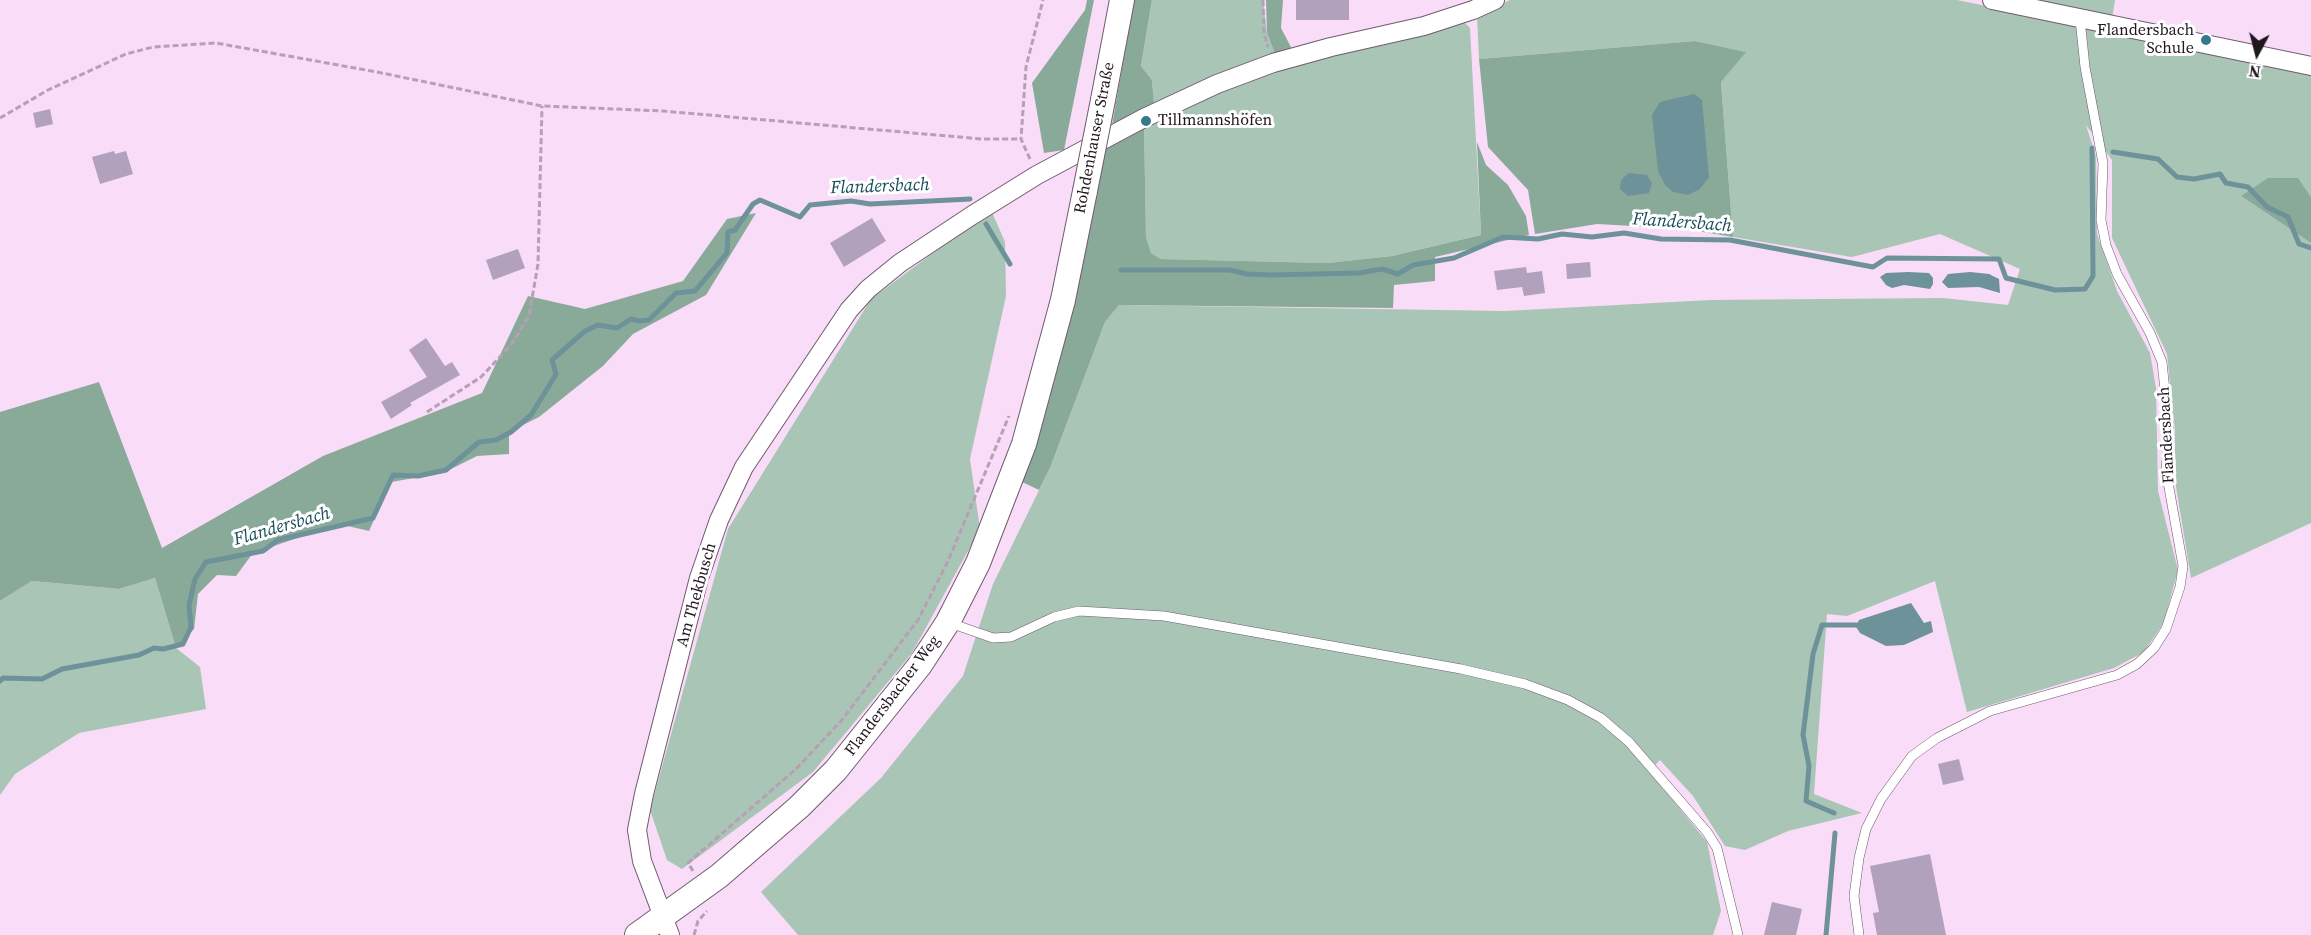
<!DOCTYPE html>
<meta charset="utf-8">
<style>
body{margin:0}
#map{position:relative;width:2311px;height:935px;overflow:hidden;background:#f9dcf7;font-family:"Source Serif 4",serif}
canvas{display:block}
.north{position:absolute;left:2227px;top:24px;width:60px;height:60px;-webkit-text-stroke:4px #fff;paint-order:stroke;rotate:187deg;font-size:16px;font-weight:700;line-height:24px;text-align:center;color:#20161f}
.north::after{content:'';display:block;margin:auto;width:21px;height:27px;background:#20161f;clip-path:polygon(50% 0,100% 100%,50% 72%,0 100%)}
</style>
<div id="map">
<canvas width="2311" height="935"></canvas>
<div class="north">N</div>
</div>
<script>
const c = document.querySelector('canvas').getContext('2d');
c.lineJoin = 'round';
function paint(path, color) { c.fillStyle = color; c.fill(path, 'evenodd'); }
const toPath = rows => new Path2D(rows.map(r => 'M' + r).join(''));
function trace(path, color, width, dash) { c.strokeStyle = color; c.lineWidth = width; c.lineCap = dash ? 'butt' : 'round'; c.setLineDash(dash || []); c.stroke(path); }
function write(font, color, halo, rows, align = 'center') {
  c.font = font + ' "Source Serif 4",serif'; c.lineWidth = 6; c.setLineDash([]); c.textBaseline = 'middle'; c.strokeStyle = halo; c.fillStyle = color; for (const [text, x, y, turn = 0] of rows) {
    c.save(); c.translate(x, y); c.rotate((+turn || 0) * Math.PI / 180); c.textAlign = isNaN(turn) ? turn : align; if (halo) c.strokeText(text, 0, 0); c.fillText(text, 0, 0); c.restore();
  }
}
paint(toPath([
 [1152,0,1263,0,1267,33,1275,54,1154,103,1152,80,1141,66],
 [1510,0,1957,0,2311,72,2311,197,2297,178,2241,196,2311,243,2311,523,2191,578,2174,474,2175,431,2167,354,2112,238,2112,160,2086,125,2096,157,2097,234,2117,291,2150,353,2156,388,2158,491,2178,570,2164,622,2144,652,2114,668,1967,712,1935,581,1847,616,1827,614,1814,794,1862,813,1788,831,1745,850,1725,846,1693,796,1660,760,1649,771,1707,842,1721,911,1713,935,798,935,761,892,881,778,963,676,993,584,1050,468,1105,322,1119,305,1505,311,1711,300,1943,298,2008,305,2020,269,1940,234,1852,257,1733,237,1721,82,1745,52,1695,41,1479,59,1477,16],
 [2026,0,2115,0,2112,19],
 [1464,22,1470,28,1481,235,1392,256,1327,263,1161,259,1151,253,1146,237,1144,125,1274,69],
 [991,210,1005,242,1006,296,970,459,980,529,912,653,813,772,682,869,667,860,650,810,728,529,871,299],
 [155,578,176,648,200,667,206,709,79,733,15,774,0,795,0,601,32,581,119,589]
]), '#a8c5b5');
paint(toPath([
 [1087,0,1094,0,1064,150,1044,153,1032,83,1085,10],
 [1134,0,1152,0,1141,66,1152,80,1154,103,1112,125],
 [1266,0,1283,0,1281,28,1292,49,1275,54,1267,33],
 [1695,41,1746,52,1721,82,1733,237,1686,229,1597,224,1535,234,1528,190,1488,147,1479,59],
 [1144,125,1146,237,1151,253,1161,259,1327,263,1392,256,1481,235,1477,142,1486,165,1508,185,1526,216,1529,235,1435,257,1435,281,1394,285,1393,308,1119,305,1105,322,1050,468,1039,490,1022,482,1054,382,1073,303,1105,145],
 [2268,178,2298,178,2311,197,2311,243,2241,196],
 [756,213,706,295,633,334,603,366,539,417,509,432,509,454,477,456,443,473,391,482,369,531,339,524,253,553,236,576,217,575,198,594,194,629,176,648,155,578,119,589,32,581,0,601,0,412,99,382,162,548,323,456,482,393,528,296,585,309,683,281,727,219]
]), '#8aaa99');
paint(toPath([
 [1694,94,1702,100,1709,177,1700,189,1688,195,1673,192,1665,185,1658,171,1652,115,1660,102],
 [1629,173,1647,175,1652,183,1649,193,1628,196,1620,189,1621,180],
 [1908,272,1929,273,1933,278,1933,284,1930,289,1904,285,1892,288,1886,285,1880,277,1886,273],
 [1970,272,1989,274,1999,279,2000,293,1979,287,1948,288,1942,282,1948,274],
 [1911,603,1924,623,1931,621,1933,632,1904,645,1886,646,1860,633,1856,627,1859,620]
]), '#6d929a');
trace(toPath([
 [2113,152,2158,159,2177,177,2194,179,2220,174,2226,183,2248,187,2267,207,2288,217,2299,244,2311,248],
 [986,224,1010,264],
 [1121,270,1230,270,1247,274,1271,275,1359,273,1382,269,1398,274,1413,265,1454,258,1503,237,1538,239,1562,234,1592,237,1624,233,1661,239,1730,240,1873,267,1887,258,1999,259,2006,278,2055,290,2085,289,2093,276,2092,148],
 [0,681,3,678,42,679,62,669,139,655,154,648,163,649,183,644,191,627,189,605,195,579,206,562,263,551,278,540,373,518,393,475,418,476,446,470,479,442,496,440,511,432,531,415,552,381,556,374,552,360,585,331,598,325,617,328,631,319,639,321,649,320,676,293,695,291,727,253,728,232,735,230,753,204,760,200,800,217,810,205,851,201,870,204,970,199],
 [1834,813,1806,801,1809,766,1803,735,1813,654,1822,625,1863,625],
 [1826,935,1835,833]
]), '#6d929a', 5);
paint(toPath([
 [1296,0,1349,0,1349,20,1296,20],
 [50,109,53,124,36,128,33,113],
 [114,151,115,154,126,151,133,174,100,184,92,157],
 [872,218,886,241,844,267,830,243],
 [518,249,525,268,493,280,486,260],
 [1590,262,1591,277,1567,279,1566,264],
 [1526,267,1527,273,1542,271,1545,293,1524,296,1522,287,1497,290,1494,271],
 [426,338,445,366,452,362,460,375,410,403,412,405,391,419,381,402,427,377,409,350],
 [1959,759,1964,780,1943,785,1938,764],
 [1930,854,1946,935,1877,935,1873,913,1879,912,1870,866],
 [1772,902,1802,909,1796,935,1764,935]
]), '#b2a1bc');
const service = toPath([
 [950,623,993,638,1011,637,1054,617,1079,611,1164,616,1461,669,1525,684,1568,700,1601,718,1629,742,1707,832,1717,848,1738,935],
 [1859,935,1854,896,1859,858,1866,829,1881,799,1912,756,1937,738,1990,711,2117,675,2137,664,2154,648,2166,629,2180,587,2183,566,2166,471,2169,429,2162,362,2150,333,2117,274,2106,245,2101,220,2103,163,2085,67,2080,19]
]);
const minor = toPath([
 [1992,0,2311,66],
 [670,935,642,861,637,830,644,794,699,578,719,520,744,467,849,310,868,289,900,263,971,216,1037,175,1144,118,1217,84,1273,63,1331,47,1424,26,1473,10,1495,0]
]);
const secondary = toPath([
 [1103,100,1122,0],
 [637,935,719,876,799,807,836,770,920,665,948,622,978,563,1024,444,1063,300,1085,191]
]);
trace(service, '#715970', 10);
trace(minor, '#715970', 20);
trace(secondary, '#715970', 26);
trace(toPath([
 [1263,0,1264,33,1268,47],
 [0,118,48,90,126,54,153,47,216,43,377,72,542,106,663,111,982,139,1021,139],
 [1030,159,1021,139,1026,67,1043,0],
 [427,412,481,377,511,345,529,316,538,264,542,106],
 [693,871,688,863,796,769,841,721,918,620,948,561,1009,416],
 [694,935,698,921,707,911]
]), '#b79fb5', 3, [6, 3]);
trace(service, '#fff', 9);
trace(minor, '#fff', 18);
trace(secondary, '#fff', 24);
const secondaryBridge = toPath([
 [1085,191,1103,100]
]);
trace(secondaryBridge, '#715970', 26, []);
trace(secondaryBridge, '#fff', 24);
for (const [x, y, r, color] of [
 [2206,40,6,"#38788c"],
 [1146,121,6,"#38788c"]
]) { const dot = new Path2D(); dot.arc(x, y, r, 0, 2 * Math.PI); c.fillStyle = color; c.fill(dot); trace(dot, '#fff', 2); }
write('16px', '#20161f', '#fff', [
 ["Flandersbach",2194,31],
 ["Schule",2194,49],
 ["Tillmannshöfen",1158,121,"left"]
], 'right');
write('16px', '#20161f', '#fff', [
 ["Rohdenhauser Straße",1095,138,-79],
 ["Flandersbach",2167,435,-93],
 ["Am Thekbusch",697,595,-74],
 ["Flandersbacher Weg",893,696,-53]
]);
write('italic 18px', '#164d57', '#fff', [
 ["Flandersbach",880,187,-2],
 ["Flandersbach",1682,223,4],
 ["Flandersbach",282,527,-16]
]);
</script>
